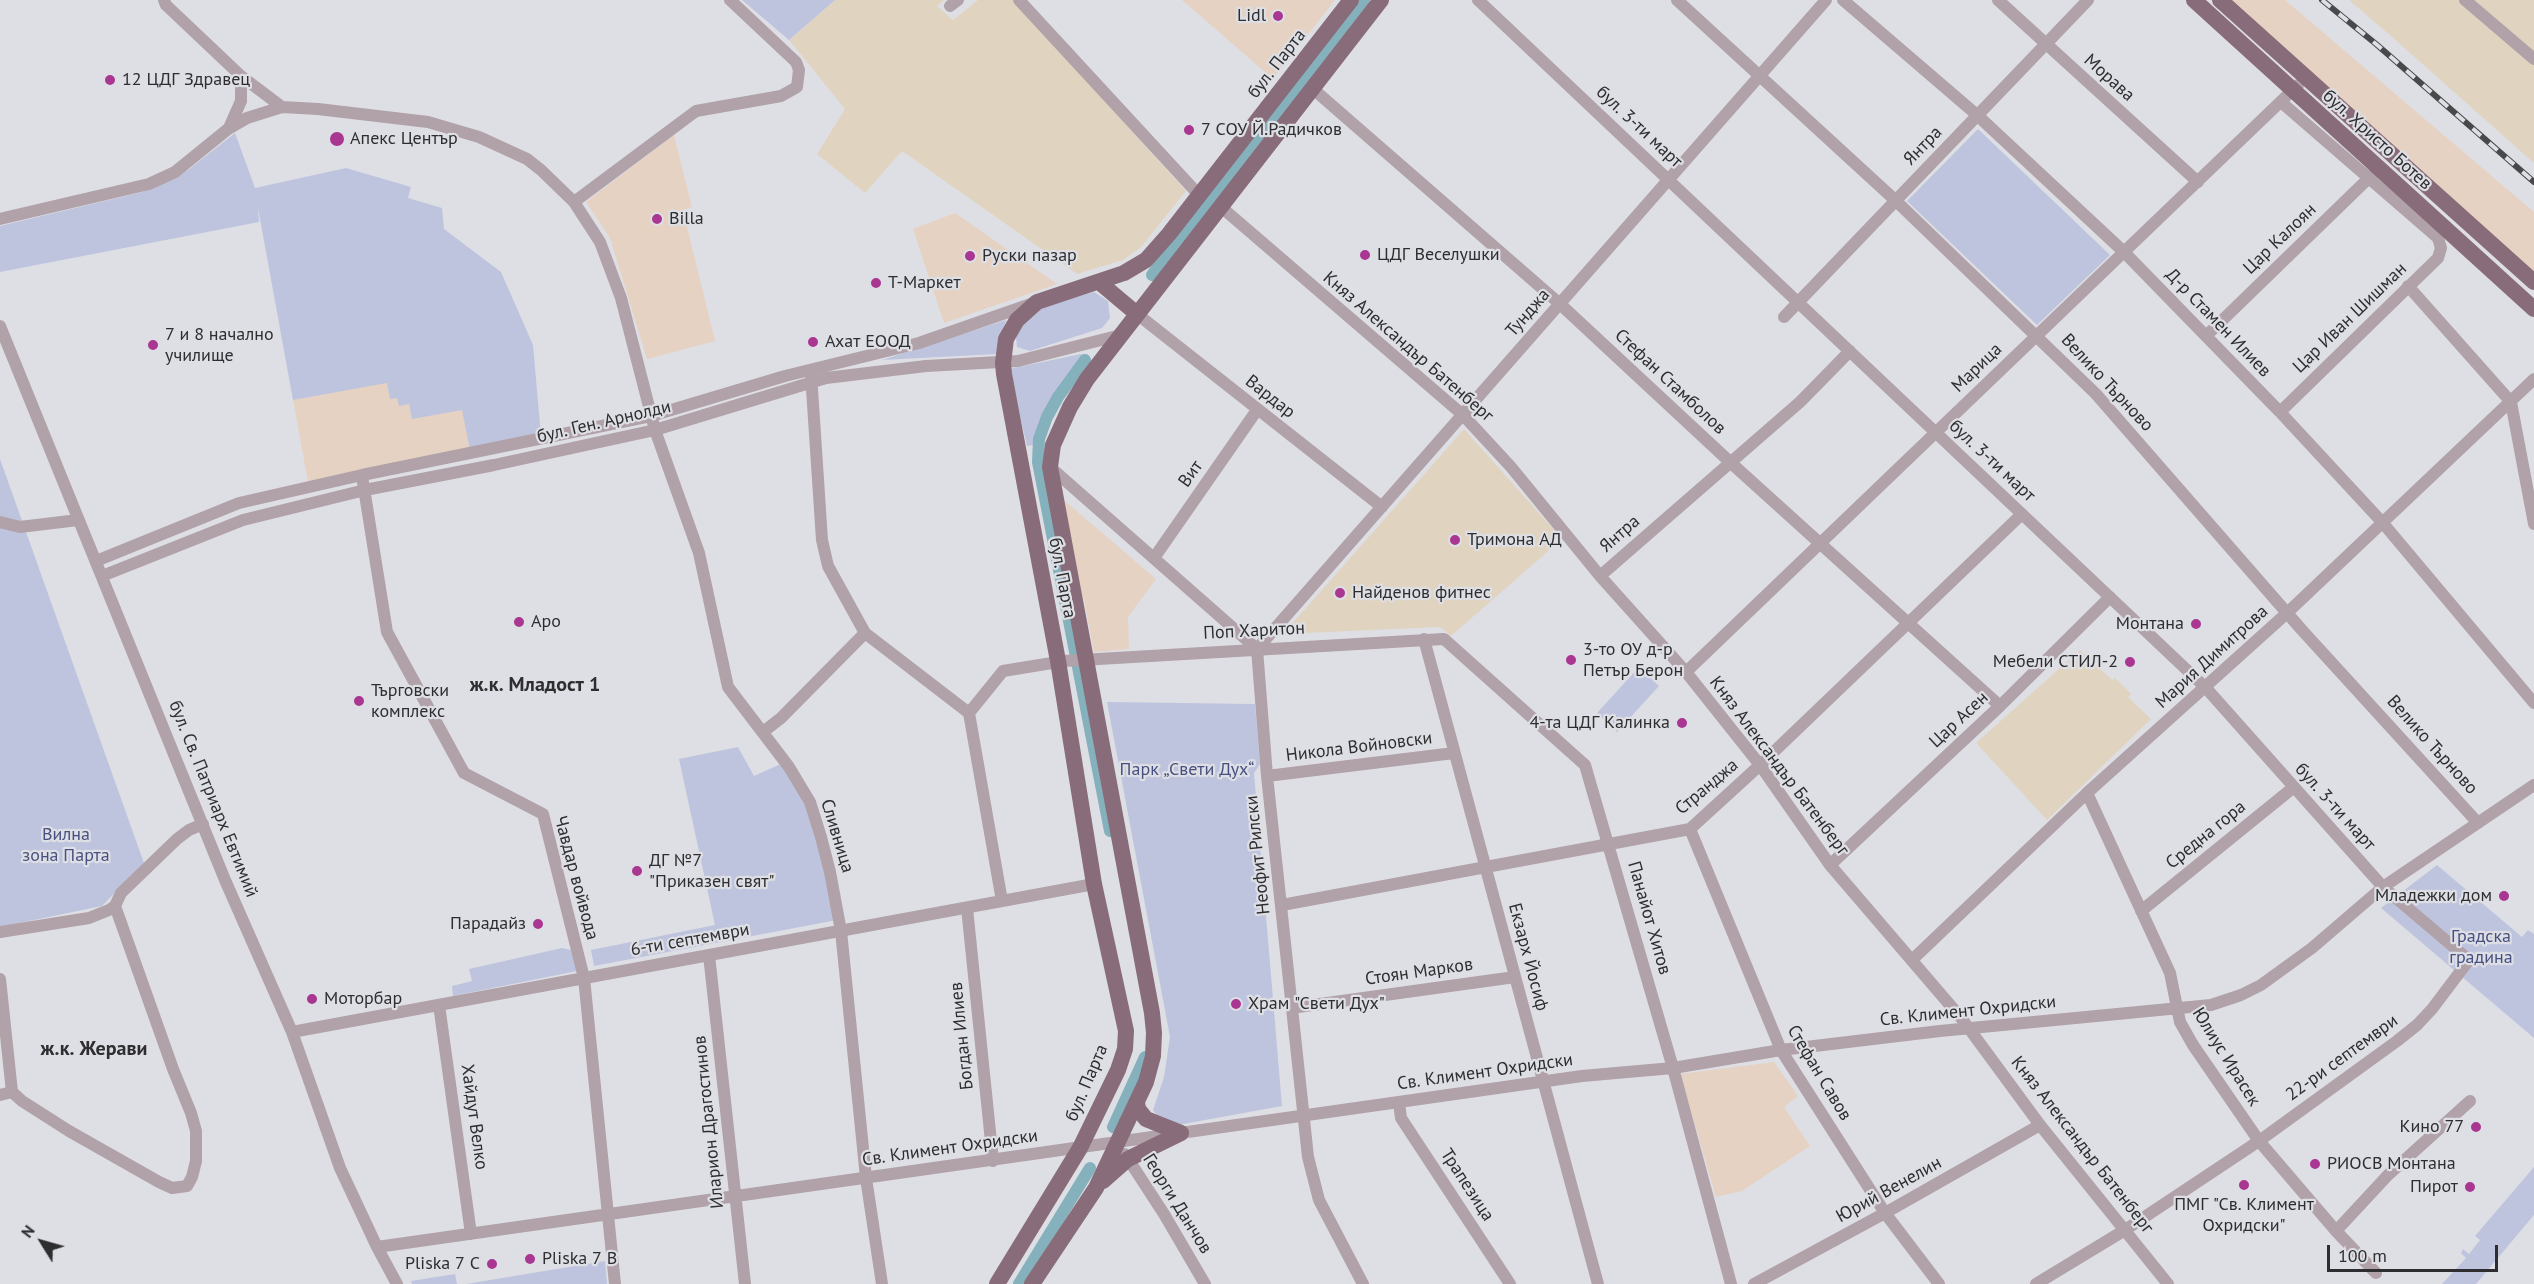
<!DOCTYPE html>
<meta charset="utf-8">
<style>
body{margin:0}
#map{position:relative;width:2534px;height:1284px;overflow:hidden;background:#dedfe5;font-family:"PT Sans",sans-serif}
canvas{display:block}
.north{position:absolute;left:12px;top:1212px;width:60px;height:60px;-webkit-text-stroke:4px #dedfe5;paint-order:stroke;rotate:307deg;font-size:16px;font-weight:700;line-height:24px;text-align:center;color:#2e2e30}
.north::after{content:'';display:block;margin:auto;width:21px;height:27px;background:#2e2e30;clip-path:polygon(50% 0,100% 100%,50% 72%,0 100%)}
.scale{position:absolute;left:2327px;top:1245px;width:171px;height:27px;box-sizing:border-box;border:3px solid #2e2e30;border-top:0;padding-left:8px;font-size:18px;line-height:21px;white-space:nowrap;color:#2e2e30;-webkit-text-stroke:4px #dedfe5;paint-order:stroke}
</style>
<div id="map">
<canvas width="2534" height="1284"></canvas>
<div class="north">N</div>
<div class="scale">100 m</div>
</div>
<script>
const c = document.querySelector('canvas').getContext('2d');
c.lineJoin = 'round';
function paint(path, color) { c.fillStyle = color; c.fill(path, 'evenodd'); }
const toPath = rows => new Path2D(rows.map(r => 'M' + r).join(''));
function trace(path, color, width, dash) { c.strokeStyle = color; c.lineWidth = width; c.lineCap = dash ? 'butt' : 'round'; c.setLineDash(dash || []); c.stroke(path); }
function write(font, color, halo, rows, align = 'center') {
  c.font = font + ' "PT Sans",sans-serif'; c.lineWidth = 4.5; c.setLineDash([]); c.textBaseline = 'middle'; c.strokeStyle = halo; c.fillStyle = color; for (const [text, x, y, turn = 0] of rows) {
    c.save(); c.translate(x, y); c.rotate((+turn || 0) * Math.PI / 180); c.textAlign = isNaN(turn) ? turn : align; if (halo) c.strokeText(text, 0, 0); c.fillText(text, 0, 0); c.restore();
  }
}
paint(toPath([
 [1182,0,1335,0,1273,79],
 [2226,0,2285,0,2534,212,2534,273],
 [674,135,692,207,683,210,715,341,647,359,610,238,586,202],
 [955,213,1057,284,944,323,913,229],
 [387,382,397,398,409,404,463,409,470,450,308,482,293,400],
 [1065,501,1156,579,1128,617,1129,649,1094,652,1084,599,1072,583],
 [1774,1062,1798,1096,1784,1107,1810,1146,1742,1191,1716,1197,1680,1074]
]), '#e5d2c2');
paint(toPath([
 [835,0,944,0,937,6,953,20,978,0,1013,0,1186,191,1141,247,1123,260,1077,274,902,151,865,193,817,154,845,109,789,40],
 [2349,0,2534,0,2534,163,2392,37],
 [1464,429,1562,539,1451,636,1440,627,1283,634],
 [2080,650,2112,680,2115,678,2131,694,2128,697,2151,719,2047,820,1976,743]
]), '#e0d4c0');
paint(toPath([
 [742,0,835,0,789,40],
 [1978,129,2110,255,2037,325,1907,201],
 [235,133,255,188,346,168,411,187,408,198,442,208,444,229,501,272,533,345,541,436,470,450,462,410,412,419,409,404,399,406,397,398,390,399,387,383,293,400,258,208,259,222,0,272,0,226,142,192,188,170],
 [1094,292,1108,301,1110,318,1102,328,1030,351,1017,347,1016,337,1026,320,1043,306],
 [1006,320,997,354,882,360],
 [1081,354,1085,356,1044,411,1033,445,1027,446,1009,369],
 [0,459,144,863,102,906,0,927],
 [1639,667,1659,686,1617,732,1597,713],
 [1107,702,1255,704,1260,764,1254,773,1282,1106,1178,1125,1160,1119,1153,1110,1164,1077,1170,1037],
 [738,747,754,776,783,763,808,800,837,920,594,966,591,950,715,925,679,759],
 [2437,865,2522,937,2528,930,2534,934,2534,1038,2381,908],
 [562,948,571,950,577,971,453,996,452,986,472,981,469,969],
 [2534,1167,2534,1215,2476,1284,2442,1284,2466,1258,2461,1253,2463,1249,2469,1254,2480,1240,2475,1236],
 [605,1261,607,1284,466,1284],
 [455,1274,457,1284,412,1284,411,1281]
]), '#bec4de');
trace(toPath([
 [1152,275,1364,0],
 [1085,360,1058,397,1047,417,1039,439,1038,462,1110,831],
 [1113,1127,1145,1057],
 [1019,1284,1090,1168]
]), '#85b1bc', 12);
trace(toPath([
 [164,0,166,5,241,76,282,107],
 [1019,0,1199,195],
 [1478,0,2206,688,2383,887,2469,960,2432,1009,2417,1025,2397,1041,2259,1141,2125,1230,2036,1284],
 [1677,0,1895,200,2096,394,2301,629,2478,823],
 [1843,0,1977,115,2124,252,2280,412,2382,522,2534,703],
 [1998,0,2198,182],
 [2465,0,2534,59],
 [950,6,958,0],
 [1312,88,1560,304,1730,462,2000,706],
 [229,128,241,101,241,76],
 [574,202,696,111,781,96,797,87,799,70,796,62,730,0],
 [1220,206,1463,415,1511,467,1600,576,1686,672,1760,765,1830,865,1962,1019,2040,1125,2168,1284],
 [0,219,149,184,175,172,228,129,247,118,282,107,318,109,428,122,479,137,527,159,541,170,574,202,600,242,621,298,655,430,699,553,728,687,789,767,810,802,821,837,830,872,841,931,866,1178,882,1284],
 [2408,286,2511,402,2534,524],
 [1137,314,1382,507],
 [1784,317,2088,0],
 [0,326,225,880,292,1032,340,1168,377,1247,397,1284],
 [2206,336,2373,174],
 [811,374,822,540,828,566,865,633,969,713],
 [2280,412,2438,258,2441,248,2438,238,2281,102],
 [1050,467,1257,649,1267,776,1308,1157,1319,1200,1363,1284],
 [363,482,387,632,464,773,543,814,584,978,615,1284],
 [0,522,20,527,78,520],
 [1154,558,1257,410],
 [96,561,239,503,362,475,651,416,785,376,919,343,1031,304],
 [102,576,243,520,365,490,494,465,655,430,826,378,926,366,1018,361,1121,335],
 [1600,576,1800,402,1850,351],
 [1424,639,1598,1284],
 [1257,649,1826,0],
 [1686,672,2298,85],
 [763,732,781,718,865,633],
 [1267,776,1454,753],
 [2087,793,2170,973,2180,1022,2193,1045,2259,1141,2336,1231,2376,1273],
 [1690,829,1781,1050,1885,1213,1939,1284],
 [1830,865,2000,706,2110,597],
 [1002,901,969,713,1003,671,1064,661,1444,639,1585,765,1673,1068,1731,1284],
 [1282,905,1690,829,1760,765,2022,514],
 [967,908,993,1161],
 [2141,911,2294,787],
 [0,932,89,918,109,910,115,906,121,893,177,839,189,830,203,824],
 [709,955,745,1284],
 [1913,959,2087,793,2287,613,2534,379],
 [0,979,12,1092,22,1101,69,1131,159,1182,172,1188,187,1186,192,1177,196,1161,196,1131,191,1113,173,1069,115,906],
 [439,1005,471,1234],
 [1291,1008,1515,977],
 [292,1032,1094,884],
 [0,1095,12,1092],
 [1399,1103,1401,1118,1510,1284],
 [1125,1154,1164,1214,1205,1284],
 [2336,1231,2388,1175,2470,1101],
 [377,1247,1582,1076,1673,1068,1781,1050,1940,1031,2211,1005,2241,995,2261,985,2312,948,2383,887,2534,785],
 [1754,1284,1885,1213,2040,1125]
]), '#b1a1a8', 12);
trace(toPath([
 [2194,0,2534,309],
 [2220,0,2534,282],
 [1099,282,1137,314],
 [1137,1102,1138,1109,1146,1119,1181,1133],
 [1103,1181,1128,1159,1181,1133],
 [997,1284,1080,1148,1118,1070,1125,1049,1126,1031,1094,884,1058,661,1004,374,1003,363,1006,339,1017,320,1037,302,1124,273,1146,260,1169,234,1351,0],
 [1032,1284,1096,1188,1146,1082,1153,1056,1154,1033,1152,1013,1050,467,1053,445,1070,407,1087,379,1381,0]
]), '#896c79', 16);
const rail = toPath([
 [2322,0,2376,44,2534,182]
]);
trace(rail, '#49494c', 6);
trace(rail, '#dedfe5', 4, [11]);
for (const [x, y, r, color] of [
 [1278,16,6,"#a93691"],
 [110,80,6,"#a93691"],
 [1189,130,6,"#a93691"],
 [337,139,8,"#a93691"],
 [657,219,6,"#a93691"],
 [1365,255,6,"#a93691"],
 [970,256,6,"#a93691"],
 [876,283,6,"#a93691"],
 [813,342,6,"#a93691"],
 [153,345,6,"#a93691"],
 [1455,540,6,"#a93691"],
 [1340,593,6,"#a93691"],
 [519,622,6,"#a93691"],
 [2196,624,6,"#a93691"],
 [1571,660,6,"#a93691"],
 [2130,662,6,"#a93691"],
 [359,701,6,"#a93691"],
 [1682,723,6,"#a93691"],
 [637,871,6,"#a93691"],
 [2504,896,6,"#a93691"],
 [538,924,6,"#a93691"],
 [312,999,6,"#a93691"],
 [1236,1004,6,"#a93691"],
 [2476,1127,6,"#a93691"],
 [2315,1164,6,"#a93691"],
 [2244,1185,6,"#a93691"],
 [2470,1187,6,"#a93691"],
 [530,1259,6,"#a93691"],
 [492,1264,6,"#a93691"]
]) { const dot = new Path2D(); dot.arc(x, y, r, 0, 2 * Math.PI); c.fillStyle = color; c.fill(dot); trace(dot, '#dedfe5', 2); }
write('18px', '#2e2e30', '#dedfe5', [
 ["Lidl",1266,16,"right"],
 ["12 ЦДГ Здравец",122,80],
 ["7 СОУ Й.Радичков",1201,130],
 ["Апекс Център",350,139],
 ["Billa",669,219],
 ["ЦДГ Веселушки",1377,255],
 ["Руски пазар",982,256],
 ["Т-Маркет",888,283],
 ["7 и 8 начално",165,335],
 ["училище",165,356],
 ["Ахат ЕООД",825,342],
 ["Тримона АД",1467,540],
 ["Найденов фитнес",1352,593],
 ["Аро",531,622],
 ["Монтана",2184,624,"right"],
 ["3-то ОУ д-р",1583,650],
 ["Петър Берон",1583,671],
 ["Мебели СТИЛ-2",2118,662,"right"],
 ["Търговски",371,691],
 ["комплекс",371,712],
 ["4-та ЦДГ Калинка",1670,723,"right"],
 ["ДГ №7",649,861],
 ["\"Приказен свят\"",649,882],
 ["Младежки дом",2492,896,"right"],
 ["Парадайз",526,924,"right"],
 ["Моторбар",324,999],
 ["Храм \"Свети Дух\"",1248,1004],
 ["Кино 77",2464,1127,"right"],
 ["РИОСВ Монтана",2327,1164],
 ["Пирот",2458,1187,"right"],
 ["ПМГ \"Св. Климент",2244,1205,"center"],
 ["Охридски\"",2244,1226,"center"],
 ["Pliska 7 B",542,1259],
 ["Pliska 7 C",480,1264,"right"]
], 'left');
write('18px', '#2e2e30', '#dedfe5', [
 ["бул. Парта",1277,64,-52],
 ["Морава",2109,78,42],
 ["бул. 3-ти март",1639,127,43],
 ["бул. Христо Ботев",2377,140,42],
 ["Янтра",1923,146,-46],
 ["Цар Калоян",2280,239,-44],
 ["Тунджа",1528,313,-49],
 ["Цар Иван Шишман",2350,318,-44],
 ["Д-р Стамен Илиев",2218,323,46],
 ["Княз Александър Батенберг",1408,347,41],
 ["Марица",1977,368,-44],
 ["Стефан Стамболов",1670,382,43],
 ["Велико Търново",2107,383,47],
 ["Вардар",1270,397,38],
 ["бул. Ген. Арнолди",604,422,-13],
 ["бул. 3-ти март",1992,461,43],
 ["Вит",1191,474,-55],
 ["Янтра",1620,534,-41],
 ["бул. Парта",1062,578,79],
 ["Поп Харитон",1254,631,-3],
 ["Мария Димитрова",2212,657,-42],
 ["Цар Асен",1959,720,-43],
 ["Велико Търново",2432,745,48],
 ["Никола Войновски",1359,747,-7],
 ["Княз Александър Батенберг",1779,766,53],
 ["Странджа",1707,787,-40],
 ["бул. Св. Патриарх Евтимий",213,799,68],
 ["бул. 3-ти март",2335,807,48],
 ["Средна гора",2206,835,-39],
 ["Сливница",837,836,73],
 ["Неофит Рилски",1258,855,-96],
 ["Чавдар войвода",576,878,75],
 ["Панайот Хитов",1649,918,74],
 ["6-ти септември",690,940,-10],
 ["Екзарх Йосиф",1528,957,75],
 ["Стоян Марков",1419,972,-8],
 ["Св. Климент Охридски",1968,1011,-6],
 ["Богдан Илиев",962,1036,-96],
 ["Юлиус Ирасек",2226,1057,58],
 ["22-ри септември",2342,1058,-36],
 ["Св. Климент Охридски",1485,1072,-8],
 ["Стефан Савов",1819,1073,59],
 ["бул. Парта",1087,1083,-67],
 ["Хайдут Велко",474,1117,82],
 ["Иларион Драгостинов",709,1122,-96],
 ["Княз Александър Батенберг",2082,1145,52],
 ["Св. Климент Охридски",950,1148,-8],
 ["Трапезица",1467,1185,57],
 ["Юрий Венелин",1889,1190,-29],
 ["Георги Данчов",1177,1204,58]
]);
write('18px', '#475080', '#dedfe5', [
 ["Парк „Свети Дух“",1187,770],
 ["Вилна",66,835],
 ["зона Парта",66,856],
 ["Градска",2481,937],
 ["градина",2481,958]
]);
write('bold 20px', '#2e2e30', '#dedfe5', [
 ["ж.к. Младост 1",535,685],
 ["ж.к. Жерави",94,1049]
]);
</script>
